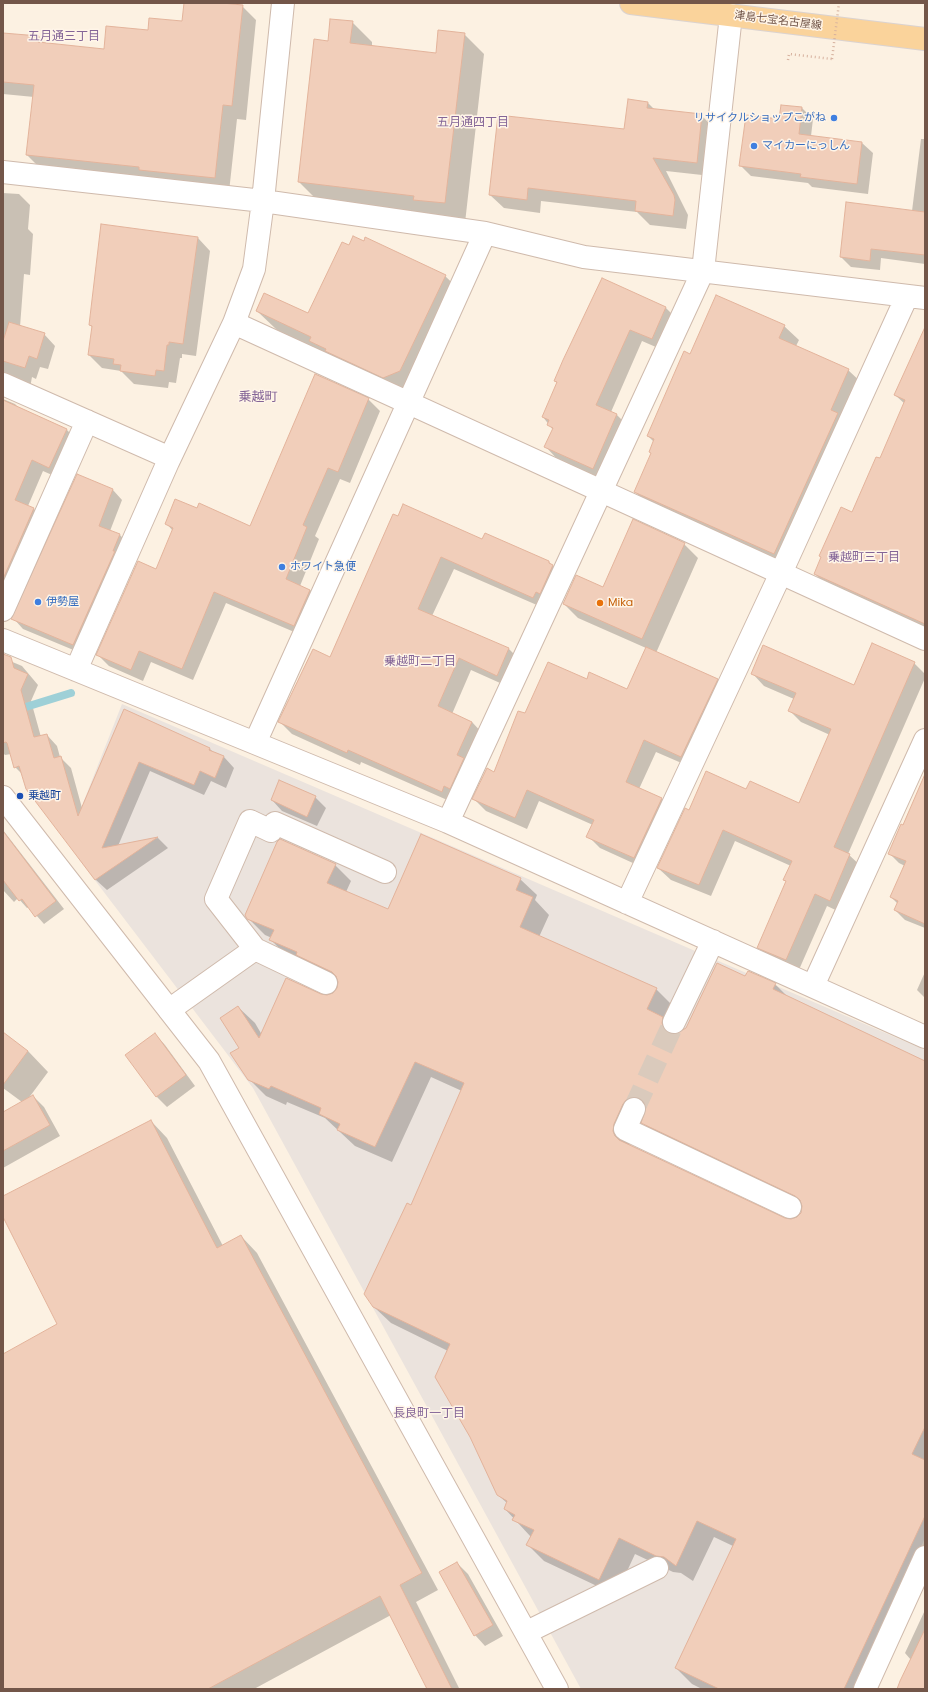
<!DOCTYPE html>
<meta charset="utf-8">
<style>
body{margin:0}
#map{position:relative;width:928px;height:1692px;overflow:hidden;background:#fcf1e2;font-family:Poppins,sans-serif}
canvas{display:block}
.frame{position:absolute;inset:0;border:4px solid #735649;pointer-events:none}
</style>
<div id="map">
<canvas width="928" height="1692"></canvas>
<div class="frame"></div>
</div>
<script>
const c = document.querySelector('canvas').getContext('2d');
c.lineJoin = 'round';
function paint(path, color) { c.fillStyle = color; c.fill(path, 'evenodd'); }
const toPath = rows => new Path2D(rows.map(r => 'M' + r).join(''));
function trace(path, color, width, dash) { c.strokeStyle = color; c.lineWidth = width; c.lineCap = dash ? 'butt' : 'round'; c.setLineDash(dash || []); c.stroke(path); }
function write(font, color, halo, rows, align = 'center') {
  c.font = font + ' Poppins,"Noto Sans JP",sans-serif'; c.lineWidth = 3; c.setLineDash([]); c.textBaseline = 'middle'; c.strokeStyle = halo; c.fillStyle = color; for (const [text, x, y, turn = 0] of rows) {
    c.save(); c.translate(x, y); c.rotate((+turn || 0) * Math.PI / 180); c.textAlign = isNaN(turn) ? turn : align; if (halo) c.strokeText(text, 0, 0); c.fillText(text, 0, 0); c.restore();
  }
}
paint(toPath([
 [122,704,925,1050,925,1538,857,1689,581,1689,253,1088,78,858,91,848,83,803]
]), '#ebe3dd');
paint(toPath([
 [185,3,212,3,242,6,256,20,246,120,237,119,229,192,41,169,27,155,34,97,3,94,3,34,39,37,45,44,105,50,149,31,183,22],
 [352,22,372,42,372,47,437,54,464,34,484,54,465,223,319,202,299,182,314,40,328,42],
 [647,102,655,110,701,115,715,129,711,176,666,171,688,215,686,229,650,225,637,212,541,201,540,213,504,208,490,195,625,130],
 [782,106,802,108,813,119,811,136,862,143,873,153,868,194,812,187,808,183,751,176,740,165,780,120],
 [921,139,925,139,925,264,881,258,880,270,851,267,841,257,912,211],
 [3,193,19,194,30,205,28,229,33,234,30,275,24,274,20,327,44,334,55,346,48,369,40,367,36,379,32,377,30,388,3,389],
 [198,238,210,251,196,356,182,354,182,358,180,358,176,383,169,382,168,388,134,384,121,371,102,368,89,355,93,328,90,325],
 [364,243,445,276,465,295,403,397,322,352,277,330,257,311,308,315,349,246],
 [603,280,666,308,678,320,665,351,642,341,611,412,617,415,629,427,606,481,558,460,546,447,553,430,543,417,557,383,555,381],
 [784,326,799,340,796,346,848,370,863,384,789,568,650,506,635,492,652,454,654,442,648,436,691,355],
 [925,347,925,629,825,584,815,574,853,513,880,460,905,404,895,395],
 [316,375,368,399,380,411,350,483,340,479,315,536,319,539,300,586,310,590,322,602,306,637,226,603,193,680,151,662,143,681,109,666,98,655,157,570,173,531,166,523,251,527],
 [3,399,15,404,20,409,67,430,78,441,61,479,43,471,28,506,34,509,45,520,3,614],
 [78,475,113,490,122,500,110,531,120,535,129,545,83,654,23,629,14,619],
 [393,515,549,562,565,578,546,609,454,569,432,616,509,649,521,661,509,687,471,670,452,714,472,722,484,735,454,803,361,762,360,765,292,734,280,722,330,658],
 [684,544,698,558,656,653,717,680,729,692,693,768,656,752,639,789,662,799,674,811,646,869,600,848,588,836,593,825,539,801,527,829,486,811,474,799,494,773,525,715,587,680,628,690,646,648,578,618,564,604,604,588],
 [3,658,22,666,38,685,31,701,41,737,47,735,57,746,60,757,71,768,82,808,125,711,210,749,214,753,224,757,234,768,226,788,211,781,204,795,150,771,118,846,158,838,168,848,107,890,96,880,26,788,23,775,15,767,11,754,5,755,3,753],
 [914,663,925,674,925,678,848,854,862,867,842,913,827,906,798,972,771,960,759,948,787,882,785,880,791,866,735,841,711,896,671,880,658,868,689,811,746,790,799,804,830,735,801,722,789,710,794,699,764,686,752,673,854,686],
 [920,790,925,792,925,928,905,920,895,910,898,904,891,897,905,866,899,863,889,853],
 [315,797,326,808,317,826,282,811,272,800],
 [3,830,64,909,44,924,29,907,27,908,18,898,14,902,3,890],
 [335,865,351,881,346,892,389,911,520,879,537,895,535,900,549,915,539,937,656,989,672,1005,666,1021,678,1034,687,1029,746,978,775,984,788,997,925,1062,925,1567,868,1689,702,1689,692,1684,676,1668,733,1546,714,1537,693,1581,681,1573,673,1572,635,1554,616,1595,544,1561,528,1545,531,1537,505,1509,507,1503,498,1495,448,1351,391,1323,374,1307,412,1206,462,1091,431,1077,392,1162,355,1146,325,1118,287,1102,286,1105,266,1096,249,1079,240,1048,238,1007,255,1023,262,1035,327,996,333,994,338,988,339,983,287,956,271,940,272,938,265,935,248,918],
 [646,1111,643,1123,659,1139,803,1207,802,1212,797,1218,791,1220,784,1219,629,1146,639,1120],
 [925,972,925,998,917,990],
 [3,1033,28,1051,48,1072,28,1099,33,1096,44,1107,60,1136,3,1168,3,1113,22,1102,3,1088],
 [155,1034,165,1045,195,1086,167,1107,157,1097,126,1055],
 [151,1121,167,1138,223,1246,241,1236,257,1253,438,1590,416,1602,459,1688,461,1689,428,1689,391,1615,254,1689,3,1689,3,1355,59,1324,3,1215,3,1197],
 [457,1563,468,1574,503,1636,485,1646,475,1635],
 [925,1610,925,1689,897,1689,911,1660,905,1653]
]), '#0003');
trace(toPath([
 [3,714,71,693]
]), '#9ed0d7', 8);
const building = toPath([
 [184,3,222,3,243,5,232,106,223,105,215,178,139,170,139,167,26,155,34,85,3,82,3,33,39,36,38,42,104,49,106,26,148,30,149,18,182,21,184,3],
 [330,19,353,21,350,43,436,53,438,30,465,33,445,203,413,200,414,196,298,182,314,39,328,41,330,19],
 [628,99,648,102,647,108,702,114,697,163,653,158,674,195,675,200,673,216,635,211,636,201,528,188,527,200,489,195,498,115,624,129,628,99],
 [781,105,802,107,799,134,862,142,857,184,800,177,801,174,739,166,746,115,779,119,781,105],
 [846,202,925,212,925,255,871,249,870,261,840,257,846,202],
 [101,224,198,237,183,344,169,342,169,345,167,345,164,371,156,370,155,376,120,371,121,365,113,364,114,359,88,355,92,326,89,325,101,224],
 [353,236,364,241,365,237,446,275,400,371,383,378,325,351,326,349,309,341,311,337,256,311,264,293,308,313,342,242,349,245,353,236],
 [602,278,666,307,652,339,630,330,596,405,617,414,593,469,544,447,553,428,547,425,549,420,542,417,557,382,554,381,563,360,602,278],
 [716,295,785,325,779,338,849,369,831,410,838,413,774,554,634,492,651,453,649,452,654,439,647,436,684,351,690,354,716,295],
 [9,322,45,333,37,359,29,356,25,368,3,361,3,341,9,322],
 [925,327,925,624,814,574,821,557,819,556,841,507,852,512,876,457,880,458,905,400,894,395,925,327],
 [315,374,369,398,338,472,328,468,303,525,307,527,286,579,310,590,294,626,214,592,182,669,139,651,131,670,96,655,138,561,156,569,173,528,165,524,175,499,197,508,199,503,250,526,315,374],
 [3,400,67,429,49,468,32,460,15,500,34,508,3,579,3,400],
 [77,474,113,489,99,526,120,534,113,551,115,551,73,645,11,619,77,474],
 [403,504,482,539,485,533,549,561,549,563,553,565,540,594,536,592,533,598,441,557,418,609,509,648,497,676,459,658,438,706,472,722,457,755,464,758,450,789,444,786,442,792,348,750,347,753,278,722,313,649,330,657,393,514,398,516,403,504],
 [633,519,685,543,642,639,563,604,576,575,603,587,633,519],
 [872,643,915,662,834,847,850,854,830,901,815,894,786,960,757,948,786,881,783,880,792,861,723,830,699,885,657,868,685,808,689,810,706,771,746,789,750,781,799,803,831,729,788,711,796,693,751,674,763,645,854,685,872,643],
 [646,647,718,679,681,757,644,740,626,782,662,798,634,858,586,837,594,820,527,790,515,818,472,799,487,768,494,772,518,711,525,713,548,662,587,679,589,672,627,689,646,647],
 [3,654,11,657,14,668,28,674,21,690,34,737,47,734,54,758,61,756,78,816,124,709,210,748,209,750,224,756,215,778,200,771,194,785,139,762,102,848,158,837,95,880,26,789,19,766,14,768,7,743,6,742,3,743,3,654],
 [925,774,925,924,894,910,898,901,890,897,906,861,888,854,901,824,903,825,925,774],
 [279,780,316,796,307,817,271,800,279,780],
 [3,831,56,901,35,917,22,899,19,901,3,880,3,831],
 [421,834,521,878,516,890,533,897,520,927,657,988,647,1009,663,1017,662,1023,664,1029,669,1033,675,1034,686,1028,717,963,745,976,748,971,776,983,773,989,925,1061,925,1427,912,1454,925,1460,925,1516,844,1689,719,1689,675,1668,736,1539,697,1521,676,1566,664,1557,656,1556,619,1538,599,1580,526,1545,534,1530,512,1520,515,1515,504,1509,507,1501,497,1495,470,1437,435,1377,450,1344,373,1307,364,1294,407,1203,411,1205,464,1083,415,1062,375,1147,337,1130,340,1124,319,1114,321,1108,271,1086,269,1089,248,1080,230,1053,239,1048,220,1018,238,1006,259,1038,286,978,321,994,327,995,333,993,337,988,338,982,336,976,332,972,296,955,297,952,269,940,274,930,247,919,245,915,277,842,280,839,336,864,327,883,388,909,421,834],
 [632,1097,639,1098,644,1102,646,1107,641,1123,795,1196,800,1200,802,1206,801,1213,797,1217,791,1219,785,1218,619,1140,615,1136,613,1131,614,1124,623,1104,627,1099,632,1097],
 [3,1032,28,1051,3,1085,3,1032],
 [155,1033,186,1075,156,1097,125,1055,155,1033],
 [33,1095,50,1125,3,1151,3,1112,33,1095],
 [151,1120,217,1248,241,1235,422,1573,400,1585,452,1689,427,1689,380,1596,208,1689,3,1689,3,1354,57,1324,3,1217,3,1196,151,1120],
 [457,1562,493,1625,474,1636,439,1572,457,1562],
 [925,1629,925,1689,897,1689,900,1681,925,1629]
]);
paint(building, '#f1ceba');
trace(building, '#e3b39b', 1);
trace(toPath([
 [634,1109,674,1022]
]), '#dacabc', 22, [22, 11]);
const minor = toPath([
 [3,172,263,201,485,233,584,257,925,298],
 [234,323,925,639],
 [3,384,170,458],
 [3,610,87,421],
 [3,640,448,822,925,1037],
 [76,670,168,462,234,323,254,269,263,201,283,3],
 [255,743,485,233],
 [3,797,209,1061,557,1689],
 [448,822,703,271,731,15],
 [627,903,781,573,907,296],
 [255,949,216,899,250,821,271,831,275,823,385,872],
 [813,986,925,740],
 [169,1010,255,949,326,983],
 [674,1022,713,941],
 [634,1109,625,1129,790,1207],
 [527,1632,657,1568],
 [865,1689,925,1557]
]);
const major = toPath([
 [631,3,925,39]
]);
trace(minor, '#cfbaac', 24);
trace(major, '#dbd3d0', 24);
trace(toPath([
 [788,60,789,54,832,59]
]), '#d6b19e', 2.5, [1, 3]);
trace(minor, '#fff', 22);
trace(major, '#fad39b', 22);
trace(toPath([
 [832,59,839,3]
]), '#d6b19e', 2.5, [1, 3]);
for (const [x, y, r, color] of [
 [834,118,4,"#3f7fe0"],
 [754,146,4,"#3f7fe0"],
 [282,567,4,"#3f7fe0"],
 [38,602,4,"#3f7fe0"],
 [600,603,4,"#e8710a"],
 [20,796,4,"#1a4fb4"]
]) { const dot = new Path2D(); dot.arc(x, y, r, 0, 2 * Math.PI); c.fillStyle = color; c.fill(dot); trace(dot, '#fff5e8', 1.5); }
write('11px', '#735649', '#fff5e8', [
 ["津島七宝名古屋線",778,21,7]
]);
write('11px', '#366cbe', '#fff5e8', [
 ["リサイクルショップこがね",826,118,"right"],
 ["マイカーにっしん",762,146],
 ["ホワイト急便",290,567],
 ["伊勢屋",46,602]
], 'left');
write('11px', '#c56008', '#fff5e8', [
 ["Mika",608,603]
], 'left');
write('11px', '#164399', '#fff5e8', [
 ["乗越町",28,796]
], 'left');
write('12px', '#846597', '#fff5e8', [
 ["五月通三丁目",64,37],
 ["五月通四丁目",473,123],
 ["乗越町三丁目",864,558],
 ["乗越町二丁目",420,662],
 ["長良町一丁目",429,1414]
]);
write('13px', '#846597', '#fff5e8', [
 ["乗越町",258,398]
]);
</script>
